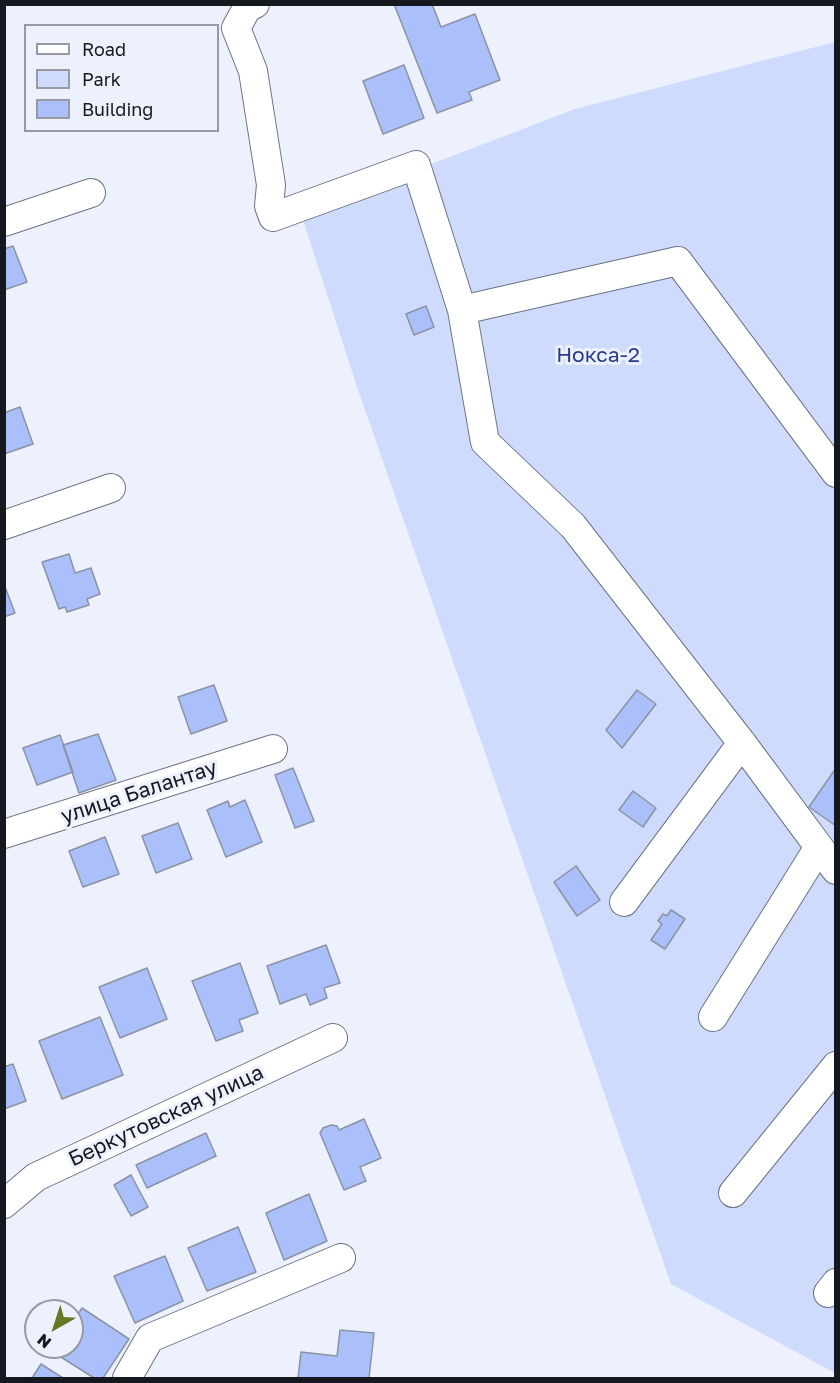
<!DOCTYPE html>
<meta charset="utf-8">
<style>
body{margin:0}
#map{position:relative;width:840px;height:1383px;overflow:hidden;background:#edf1fd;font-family:"Golos Text",sans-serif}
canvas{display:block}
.frame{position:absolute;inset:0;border:6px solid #15181e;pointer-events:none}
.legend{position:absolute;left:24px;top:24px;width:195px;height:108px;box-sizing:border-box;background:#edf1fd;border:2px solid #979aa4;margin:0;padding:8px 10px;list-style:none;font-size:18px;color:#15181e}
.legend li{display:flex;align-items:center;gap:12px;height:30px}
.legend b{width:30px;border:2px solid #979aa4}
.north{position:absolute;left:24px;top:1299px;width:60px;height:60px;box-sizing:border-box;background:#edf1fd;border:2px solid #979aa4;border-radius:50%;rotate:219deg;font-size:16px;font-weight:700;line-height:24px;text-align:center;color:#15181e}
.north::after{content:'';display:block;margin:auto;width:21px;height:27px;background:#687825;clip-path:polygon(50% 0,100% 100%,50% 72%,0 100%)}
</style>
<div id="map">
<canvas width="840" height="1383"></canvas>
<div class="frame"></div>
<ul class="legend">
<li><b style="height:8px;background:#fff"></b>Road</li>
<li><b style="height:16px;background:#cfdbfc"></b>Park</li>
<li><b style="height:16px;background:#abc0fa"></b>Building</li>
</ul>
<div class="north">N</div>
</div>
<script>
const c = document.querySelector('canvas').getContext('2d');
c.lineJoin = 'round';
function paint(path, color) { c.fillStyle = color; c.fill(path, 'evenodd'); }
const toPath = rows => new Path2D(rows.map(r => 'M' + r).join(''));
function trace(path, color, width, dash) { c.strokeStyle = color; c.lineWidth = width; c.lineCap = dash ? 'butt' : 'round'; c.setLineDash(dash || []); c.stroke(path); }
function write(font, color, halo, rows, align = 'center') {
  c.font = font + ' "Golos Text",sans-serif'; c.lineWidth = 6; c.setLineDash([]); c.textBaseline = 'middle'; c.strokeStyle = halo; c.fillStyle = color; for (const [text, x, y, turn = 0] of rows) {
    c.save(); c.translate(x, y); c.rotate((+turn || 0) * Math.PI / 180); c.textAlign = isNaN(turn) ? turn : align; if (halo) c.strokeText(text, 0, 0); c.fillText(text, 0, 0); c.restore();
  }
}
paint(toPath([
 [835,42,835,1373,671,1284,358,390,301,214,575,109]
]), '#cfdbfc');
const building = toPath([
 [394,4,432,4,441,27,475,14,500,80,469,92,472,100,437,113,394,4],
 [404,65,424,118,383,134,363,81,404,65],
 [13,246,27,282,4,290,4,249,13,246],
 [426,306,434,327,414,335,406,314,426,306],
 [20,407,33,444,4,454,4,413,20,407],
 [69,554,75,573,91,568,100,594,87,599,89,605,67,612,65,607,59,609,42,562,69,554],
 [4,584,15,613,4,617,4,584],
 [214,685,227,721,191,734,178,697,214,685],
 [637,690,656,704,622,748,606,730,637,690],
 [98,734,116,780,79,793,63,745,98,734],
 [60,735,73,772,37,785,23,748,60,735],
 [293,768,314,821,295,828,275,775,293,768],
 [836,768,836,826,809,807,836,768],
 [633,791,656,808,643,827,619,810,633,791],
 [245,800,262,842,226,857,207,810,228,801,230,807,245,800],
 [178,823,192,859,156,873,142,836,178,823],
 [105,837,119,874,83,887,69,851,105,837],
 [576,866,600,900,577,916,554,882,576,866],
 [671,910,685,919,665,949,651,940,662,924,658,921,663,914,667,916,671,910],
 [326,945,340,983,324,988,327,998,310,1005,306,994,280,1004,267,966,326,945],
 [240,963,258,1013,239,1020,243,1031,216,1041,192,981,240,963],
 [147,968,167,1019,120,1038,99,987,147,968],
 [100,1017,123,1075,62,1099,39,1041,100,1017],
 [13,1064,26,1101,4,1109,4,1067,13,1064],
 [364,1119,381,1158,360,1167,366,1181,344,1190,320,1133,323,1128,331,1125,337,1126,339,1130,364,1119],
 [206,1133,216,1156,147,1188,136,1165,206,1133],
 [131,1175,148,1207,131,1216,114,1185,131,1175],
 [309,1194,327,1241,284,1260,266,1213,309,1194],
 [238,1227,256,1272,207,1291,188,1248,238,1227],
 [165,1256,183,1301,135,1323,114,1276,165,1256],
 [82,1308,129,1339,103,1378,94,1378,53,1352,57,1347,72,1347,72,1323,82,1308],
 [340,1330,374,1333,369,1378,298,1378,301,1352,337,1356,340,1330],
 [41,1364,63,1378,32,1378,41,1364]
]);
paint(building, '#abc0fa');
trace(building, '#8b92a4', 1.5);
const minor = toPath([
 [255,4,247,8,236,28,253,71,271,185,269,206,273,217,416,165,462,310,485,442,573,526,742,743,836,870],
 [4,222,91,193],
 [462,310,678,261,836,473],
 [4,525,111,488],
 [4,834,273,749],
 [624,902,742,743],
 [713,1017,819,847],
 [733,1193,836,1066],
 [4,1204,36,1177,333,1038],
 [828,1293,836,1283],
 [127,1378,150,1338,341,1258]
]);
trace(minor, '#6b7282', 30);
trace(minor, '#fff', 28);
write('21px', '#283b8c', '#edf1fd', [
 ["Нокса-2",598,355]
]);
write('21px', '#15181e', '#edf1fd', [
 ["улица Балантау",139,792,-18],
 ["Беркутовская улица",166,1116,-25]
]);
</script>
